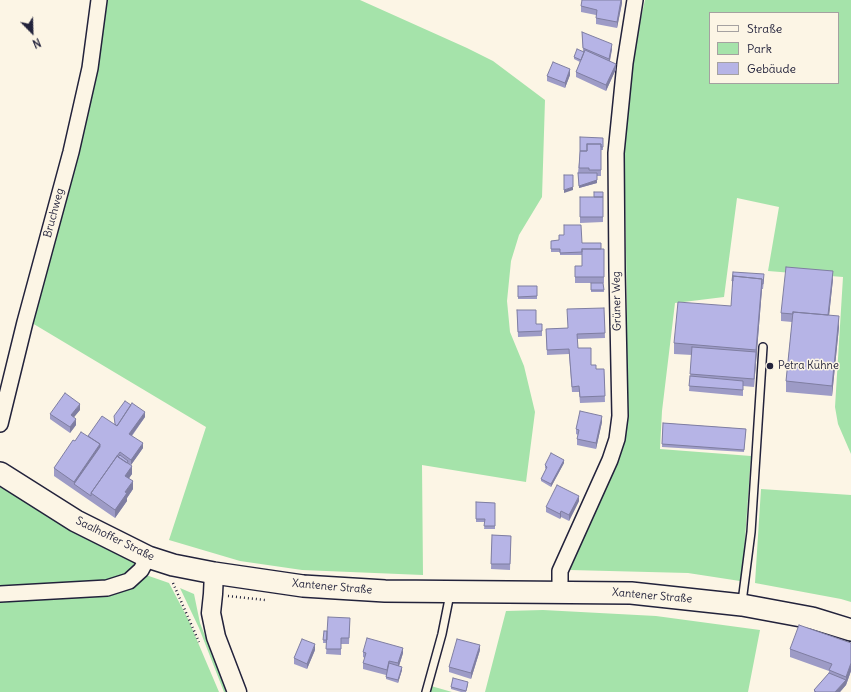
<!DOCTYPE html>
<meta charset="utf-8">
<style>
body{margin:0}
#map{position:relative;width:851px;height:692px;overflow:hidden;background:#fcf5e5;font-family:Delius,sans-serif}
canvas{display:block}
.legend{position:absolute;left:709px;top:12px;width:130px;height:72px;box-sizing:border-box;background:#fcf5e5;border:1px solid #a5a1a1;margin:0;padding:5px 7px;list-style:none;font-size:12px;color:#22223b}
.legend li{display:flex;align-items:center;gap:8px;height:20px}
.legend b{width:20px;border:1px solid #a5a1a1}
.north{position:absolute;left:12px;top:12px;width:40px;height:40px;-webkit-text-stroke:3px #fcf5e5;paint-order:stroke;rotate:157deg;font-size:11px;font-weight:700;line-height:16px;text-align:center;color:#22223b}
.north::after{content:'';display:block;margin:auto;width:14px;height:18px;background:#22223b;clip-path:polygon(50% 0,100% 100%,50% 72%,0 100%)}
</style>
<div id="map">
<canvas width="851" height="692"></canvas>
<ul class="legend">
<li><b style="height:5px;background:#fcf5e5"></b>Straße</li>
<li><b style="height:11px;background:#a5e3aa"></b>Park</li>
<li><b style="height:11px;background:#b6b4e6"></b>Gebäude</li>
</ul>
<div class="north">N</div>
</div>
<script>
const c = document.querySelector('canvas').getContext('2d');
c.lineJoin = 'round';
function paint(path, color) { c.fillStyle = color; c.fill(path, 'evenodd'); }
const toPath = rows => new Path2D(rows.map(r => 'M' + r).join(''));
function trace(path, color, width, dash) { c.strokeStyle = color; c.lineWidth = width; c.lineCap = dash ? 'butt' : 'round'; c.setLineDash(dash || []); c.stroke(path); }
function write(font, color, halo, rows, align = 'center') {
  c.font = font + ' Delius,sans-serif'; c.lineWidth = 3; c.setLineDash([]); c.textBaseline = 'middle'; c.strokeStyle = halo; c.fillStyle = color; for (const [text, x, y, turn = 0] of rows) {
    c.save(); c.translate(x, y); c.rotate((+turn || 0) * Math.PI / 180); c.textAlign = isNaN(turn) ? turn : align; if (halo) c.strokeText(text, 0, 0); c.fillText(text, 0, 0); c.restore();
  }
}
paint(toPath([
 [103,0,360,0,467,48,493,61,545,100,542,197,519,235,511,261,507,301,510,332,524,366,535,412,526,482,422,465,423,575,302,570,240,561,169,540,206,427,32,323],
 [645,0,851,0,851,454,838,424,835,407,843,277,768,271,779,207,737,198,724,297,675,303,662,411,660,449,751,456,743,567,740,581,688,573,570,570,620,453,626,419,627,308,624,134,635,44],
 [710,13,838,13,838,83,710,83],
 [0,484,137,562,131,574,111,583,0,588],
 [761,489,851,495,851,602,841,599,755,583],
 [146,575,169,583,188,619,219,692,0,692,0,599],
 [180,588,194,594,200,623,227,692,224,692,199,628],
 [543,610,656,616,760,630,748,692,485,692,506,611],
 [431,686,452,692,429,692]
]), '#a5e3aa');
const service = toPath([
 [742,602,751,532,763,347],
 [426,692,442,634,450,594]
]);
const minor = toPath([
 [0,424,25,322,71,152,90,68,99,0],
 [560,592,560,571,610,460,617,439,620,416,617,270,616,153,625,63,635,0],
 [0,594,107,588,129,581,141,570,148,557]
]);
const tertiary = toPath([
 [214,573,213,594,211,613,216,637,237,692]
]);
const secondary = toPath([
 [0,473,76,521,148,557,173,565,214,573,303,586,385,591,631,593,742,605,812,618,851,630]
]);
trace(service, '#22223b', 10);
trace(minor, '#22223b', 18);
trace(tertiary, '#22223b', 21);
trace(secondary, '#22223b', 24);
trace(toPath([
 [173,583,199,642],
 [228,596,265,600]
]), '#22223b', 2.5, [1, 3]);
trace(service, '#fcf5e5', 7);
trace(minor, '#fcf5e5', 15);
trace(tertiary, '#fcf5e5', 18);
trace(secondary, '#fcf5e5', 21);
paint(toPath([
 [622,0,622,3,617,28,596,24,596,15,581,12,581,6],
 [582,32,612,49,610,61,616,69,606,91,576,77,576,72,580,62,574,59,574,57,583,52],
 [570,75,565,88,547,81,547,76],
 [603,138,603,150,601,150,601,176,597,176,597,183,579,188,578,173,580,151],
 [580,197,603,197,603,222,580,223],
 [551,241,582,243,601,249,604,249,604,283,575,283,575,266,582,266,582,255,560,255,560,252,551,252],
 [833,279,829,315,839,327,832,396,786,392,786,381,792,322,781,321,781,313],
 [764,280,763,289,762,289,754,387,743,386,743,396,689,391,692,355,674,354,674,343,731,306,733,287,732,287,732,281],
 [591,283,603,283,604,292,591,292],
 [518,286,537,286,537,299,518,299],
 [604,308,605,338,577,339,578,348,591,365,596,369,604,369,605,402,580,403,579,392,572,392,569,354,547,355,546,329,568,328],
 [517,310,536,324,542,331,542,336,518,337],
 [80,410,73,417,76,425,70,433,50,419,50,414],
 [145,417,132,436,143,448,131,465,128,464,132,474,129,478,133,489,127,498,127,501,115,518,54,476,54,468,75,441,88,436,115,424],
 [602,422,596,449,577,445,577,439,578,435,576,434,576,429],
 [663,423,746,429,744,452,662,447],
 [564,463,551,487,541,481,541,479,546,469,545,468,545,465],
 [579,501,569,521,561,517,560,519,546,512,546,507],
 [476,502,495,503,495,529,484,529,485,522,476,522],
 [492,535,511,536,510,570,491,569],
 [350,618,349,644,341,644,341,655,326,654,327,643,323,643,324,631,327,631],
 [851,643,851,671,846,685,840,692,814,692,814,690,829,673,829,671,790,657,790,649],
 [315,650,307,669,294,664,294,658],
 [480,650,471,679,449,672,449,667],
 [363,652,403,653,399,666,402,670,398,683,386,679,386,675,363,669,363,663,365,658,363,657],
 [468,685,466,692,461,692,451,689,451,687]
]), '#9d9bc6');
paint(toPath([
 [621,0,622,0,622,3,617,28,617,22],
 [612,44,612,49,609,64,609,59],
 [616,64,616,69,606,91,606,85],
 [570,69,570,75,565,88,565,83],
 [597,180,597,183,579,188,579,186],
 [573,187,573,190,564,193,564,190],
 [833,271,833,279,828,326,828,318],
 [762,279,762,289,754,387,756,350],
 [839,316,839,327,832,396,832,386],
 [80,404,80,410,71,421,71,415],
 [145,412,145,417,129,439,129,434],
 [602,416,602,422,596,449,596,443],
 [76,419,76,425,70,433,70,427],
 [143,443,143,448,131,465,131,460],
 [100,444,100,453,74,484,74,482],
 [564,460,564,463,551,487,551,484],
 [132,466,132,474,125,484,125,476],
 [133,481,133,489,127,498,127,501,115,518,115,510,125,492],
 [579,496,579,501,569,521,569,515],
 [561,511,561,517,560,519,560,514],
 [315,644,315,650,307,669,307,664],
 [480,645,480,650,471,679,471,673],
 [403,648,403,653,398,669,398,663],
 [851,663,851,671,846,685,840,692,835,692,846,680,846,677],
 [402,667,402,670,398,683,398,680]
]), '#7f7ea1');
const building = toPath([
 [582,0,621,0,617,22,596,18,597,10,581,6,582,0],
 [582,32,612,44,609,59,583,48,582,32],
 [577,49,584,52,581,60,574,57,577,49],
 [585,50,616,64,606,85,576,72,585,50],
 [553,62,570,69,565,83,547,76,553,62],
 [580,137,603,138,603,147,601,147,601,144,587,144,587,151,580,151,580,137],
 [587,144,601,144,601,170,589,170,589,168,579,168,580,151,587,151,587,144],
 [578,173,597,173,597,180,579,186,578,173],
 [564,175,573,175,573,187,564,190,564,175],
 [594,192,603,192,603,197,594,197,594,192],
 [580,197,603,197,603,217,580,217,580,197],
 [564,225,581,225,582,243,601,243,601,249,582,249,582,252,560,253,560,249,551,249,551,241,559,240,559,235,564,235,564,225],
 [582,249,604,249,604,277,575,277,575,266,582,266,582,249],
 [786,267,833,271,828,315,793,312,793,314,781,313,786,267],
 [733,272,764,274,763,284,762,284,762,279,733,276,733,281,732,281,733,272],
 [733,276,762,279,756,350,674,343,678,302,731,306,733,276],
 [591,283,603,283,604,290,591,290,591,283],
 [518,286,537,286,537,296,518,297,518,286],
 [604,308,605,333,577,334,578,348,591,348,591,365,596,365,596,369,604,369,605,396,580,397,579,386,572,387,569,349,547,350,546,329,568,328,567,309,604,308],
 [517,310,536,310,536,324,542,324,542,331,518,332,517,310],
 [793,312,839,316,832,386,786,381,793,312],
 [692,347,756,352,754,379,690,374,692,347],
 [690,376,743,381,743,390,689,386,690,376],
 [65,393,80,404,71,415,76,419,70,427,50,414,65,393],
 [125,401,131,405,117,426,115,424,114,416,125,401],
 [132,403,145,412,129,434,143,443,131,460,120,452,91,493,91,496,74,484,100,447,100,444,88,436,102,416,117,426,132,403],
 [580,411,602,416,596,443,577,439,579,430,576,429,580,411],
 [663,423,746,429,744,450,662,444,663,423],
 [81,432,100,444,74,482,54,468,73,440,75,441,81,432],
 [551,453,564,460,551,484,541,479,547,467,545,465,551,453],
 [120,455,128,461,127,463,118,457,120,455],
 [117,456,132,466,125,476,133,481,125,492,127,493,115,510,91,493,117,456],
 [557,485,579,496,569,515,561,511,560,514,546,507,557,485],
 [476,502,495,503,495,526,484,526,485,519,476,519,476,502],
 [492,535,511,536,510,564,491,564,492,535],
 [328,617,350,618,349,638,341,638,341,649,326,649,328,617],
 [799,625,851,643,851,663,846,677,829,670,832,664,790,649,799,625],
 [324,631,327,631,327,640,323,640,324,631],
 [367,638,403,648,398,663,389,661,387,670,363,663,366,653,363,652,367,638],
 [302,639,315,644,307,664,294,658,302,639],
 [457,639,480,645,471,673,449,667,457,639],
 [389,663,402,667,398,680,386,677,389,663],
 [829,673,846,680,835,692,816,692,814,690,829,673],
 [453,678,468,682,466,691,451,687,453,678]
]);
paint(building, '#b6b4e6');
trace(building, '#7f7ea1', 1);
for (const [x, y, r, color] of [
 [770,366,4,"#22223b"]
]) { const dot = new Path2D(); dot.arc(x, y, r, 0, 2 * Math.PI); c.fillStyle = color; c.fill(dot); trace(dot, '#fcf5e5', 1.5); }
write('11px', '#22223b', '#fcf5e5', [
 ["Bruchweg",54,213,-75],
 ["Grüner Weg",617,301,-91],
 ["Saalhoffer Straße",115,539,26],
 ["Xantener Straße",332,587,5],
 ["Xantener Straße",652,596,5]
]);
write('11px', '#22223b', '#fcf5e5', [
 ["Petra Kühne",778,366]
], 'left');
</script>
